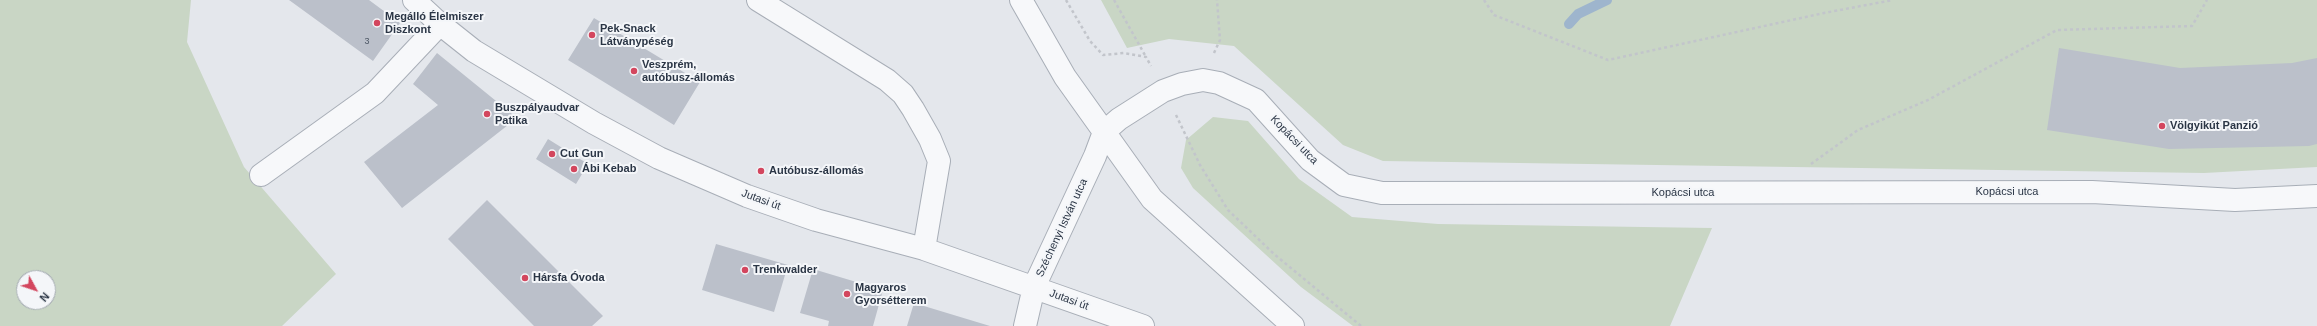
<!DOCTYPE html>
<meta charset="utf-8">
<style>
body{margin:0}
#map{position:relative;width:2317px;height:326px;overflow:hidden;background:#e4e7ec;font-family:Arial,sans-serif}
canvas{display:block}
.north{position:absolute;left:16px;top:270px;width:40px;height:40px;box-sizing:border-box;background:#f4f6f9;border:1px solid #a3a9b1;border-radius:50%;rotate:130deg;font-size:11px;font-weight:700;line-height:16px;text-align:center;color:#2a3545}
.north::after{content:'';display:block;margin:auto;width:14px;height:18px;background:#d3465e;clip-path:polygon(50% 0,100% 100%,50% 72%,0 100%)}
</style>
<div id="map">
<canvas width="2317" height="326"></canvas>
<div class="north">N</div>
</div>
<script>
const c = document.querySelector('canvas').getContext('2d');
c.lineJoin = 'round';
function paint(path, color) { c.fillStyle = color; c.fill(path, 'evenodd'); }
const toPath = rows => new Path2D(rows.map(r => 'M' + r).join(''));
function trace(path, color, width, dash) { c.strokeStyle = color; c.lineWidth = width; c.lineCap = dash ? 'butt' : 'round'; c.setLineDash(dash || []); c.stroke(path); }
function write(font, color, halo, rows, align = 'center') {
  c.font = font + ' Arial,sans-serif'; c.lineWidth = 4; c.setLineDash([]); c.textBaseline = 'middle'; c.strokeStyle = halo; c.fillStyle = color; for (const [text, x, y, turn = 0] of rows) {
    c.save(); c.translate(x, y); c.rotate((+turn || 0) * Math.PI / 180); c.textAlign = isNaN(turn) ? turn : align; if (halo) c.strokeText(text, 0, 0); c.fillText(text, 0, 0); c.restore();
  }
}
paint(toPath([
 [0,0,191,0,187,42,244,167,336,274,282,326,0,326],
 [24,278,48,278,48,302,24,302],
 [1101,0,2317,0,2317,167,2204,173,1383,161,1343,145,1234,46,1169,39,1127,48],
 [1213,117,1248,121,1299,179,1352,217,1438,224,1712,228,1670,326,1353,326,1301,287,1193,188,1181,168,1186,140]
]), '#c9d6c5');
trace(toPath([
 [1569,24,1578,14,1607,0]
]), '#9eb5cd', 10);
paint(toPath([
 [289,0,369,0,400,23,373,61],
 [594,18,700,82,674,125,568,60],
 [2059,48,2180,68,2292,63,2317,58,2317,144,2309,146,2169,149,2047,130],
 [437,53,517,118,402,208,364,162,438,105,413,84],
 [548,139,588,164,576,184,536,159],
 [487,200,603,316,592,326,534,326,448,239],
 [716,244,788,265,774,312,702,290],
 [813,269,883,290,873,326,828,326,829,321,800,313],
 [914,303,990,326,907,326]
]), '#bbc0ca');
const minor = toPath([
 [414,0,440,24,474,51,594,123,659,158,747,196,816,220,924,249,1143,326],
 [758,0,887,80,903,94,913,109,930,139,939,161,924,249],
 [1021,0,1065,77,1152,199,1293,326],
 [1104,132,1119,119,1163,91,1182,84,1203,80,1219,83,1256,100,1310,160,1344,185,1382,193,2092,192,2235,200,2317,196],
 [261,175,375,93,440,24],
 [1025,326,1034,287,1095,156,1104,132]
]);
trace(minor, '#a8aeb7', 24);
trace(toPath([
 [1066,0,1090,41,1103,55,1124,53,1146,57,1151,66],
 [1114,0,1146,57],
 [1484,0,1494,15,1608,60,1824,13,1893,0],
 [1214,53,1220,40,1217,0],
 [1176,115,1200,165,1228,210,1274,254,1361,326],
 [1811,164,1858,130,1928,100,2057,30,2192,26,2207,0]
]), '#c2c5cb', 2.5, [3, 3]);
trace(minor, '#f7f8fa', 22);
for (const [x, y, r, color] of [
 [377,23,4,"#d3465e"],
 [592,35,4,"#d3465e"],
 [634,71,4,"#d3465e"],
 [487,114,4,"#d3465e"],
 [2162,126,4,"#d3465e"],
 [552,154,4,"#d3465e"],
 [574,169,4,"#d3465e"],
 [761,171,4,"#d3465e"],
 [745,270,4,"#d3465e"],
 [525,278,4,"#d3465e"],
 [847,294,4,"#d3465e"]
]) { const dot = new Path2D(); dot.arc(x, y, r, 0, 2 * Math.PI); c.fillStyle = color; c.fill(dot); trace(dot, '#f4f6f9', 1.5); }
write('9px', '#4e5866', null, [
 ["3",367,42]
]);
write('bold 11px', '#2a3545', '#f4f6f9', [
 ["Megálló Élelmiszer",385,17],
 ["Diszkont",385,30],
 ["Pek-Snack",600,29],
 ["Látványpéség",600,42],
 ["Veszprém,",642,65],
 ["autóbusz-állomás",642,78],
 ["Buszpályaudvar",495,108],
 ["Patika",495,121],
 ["Völgyikút Panzió",2170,126],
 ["Cut Gun",560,154],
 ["Ábi Kebab",582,169],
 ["Autóbusz-állomás",769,171],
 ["Trenkwalder",753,270],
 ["Hársfa Óvoda",533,278],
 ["Magyaros",855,288],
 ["Gyorsétterem",855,301]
], 'left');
write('11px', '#2a3545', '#f4f6f9', [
 ["Kopácsi utca",1294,140,46],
 ["Kopácsi utca",2007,192],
 ["Kopácsi utca",1683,193],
 ["Jutasi út",761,200,20],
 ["Széchenyi István utca",1062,228,-65],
 ["Jutasi út",1069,300,20]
]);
</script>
